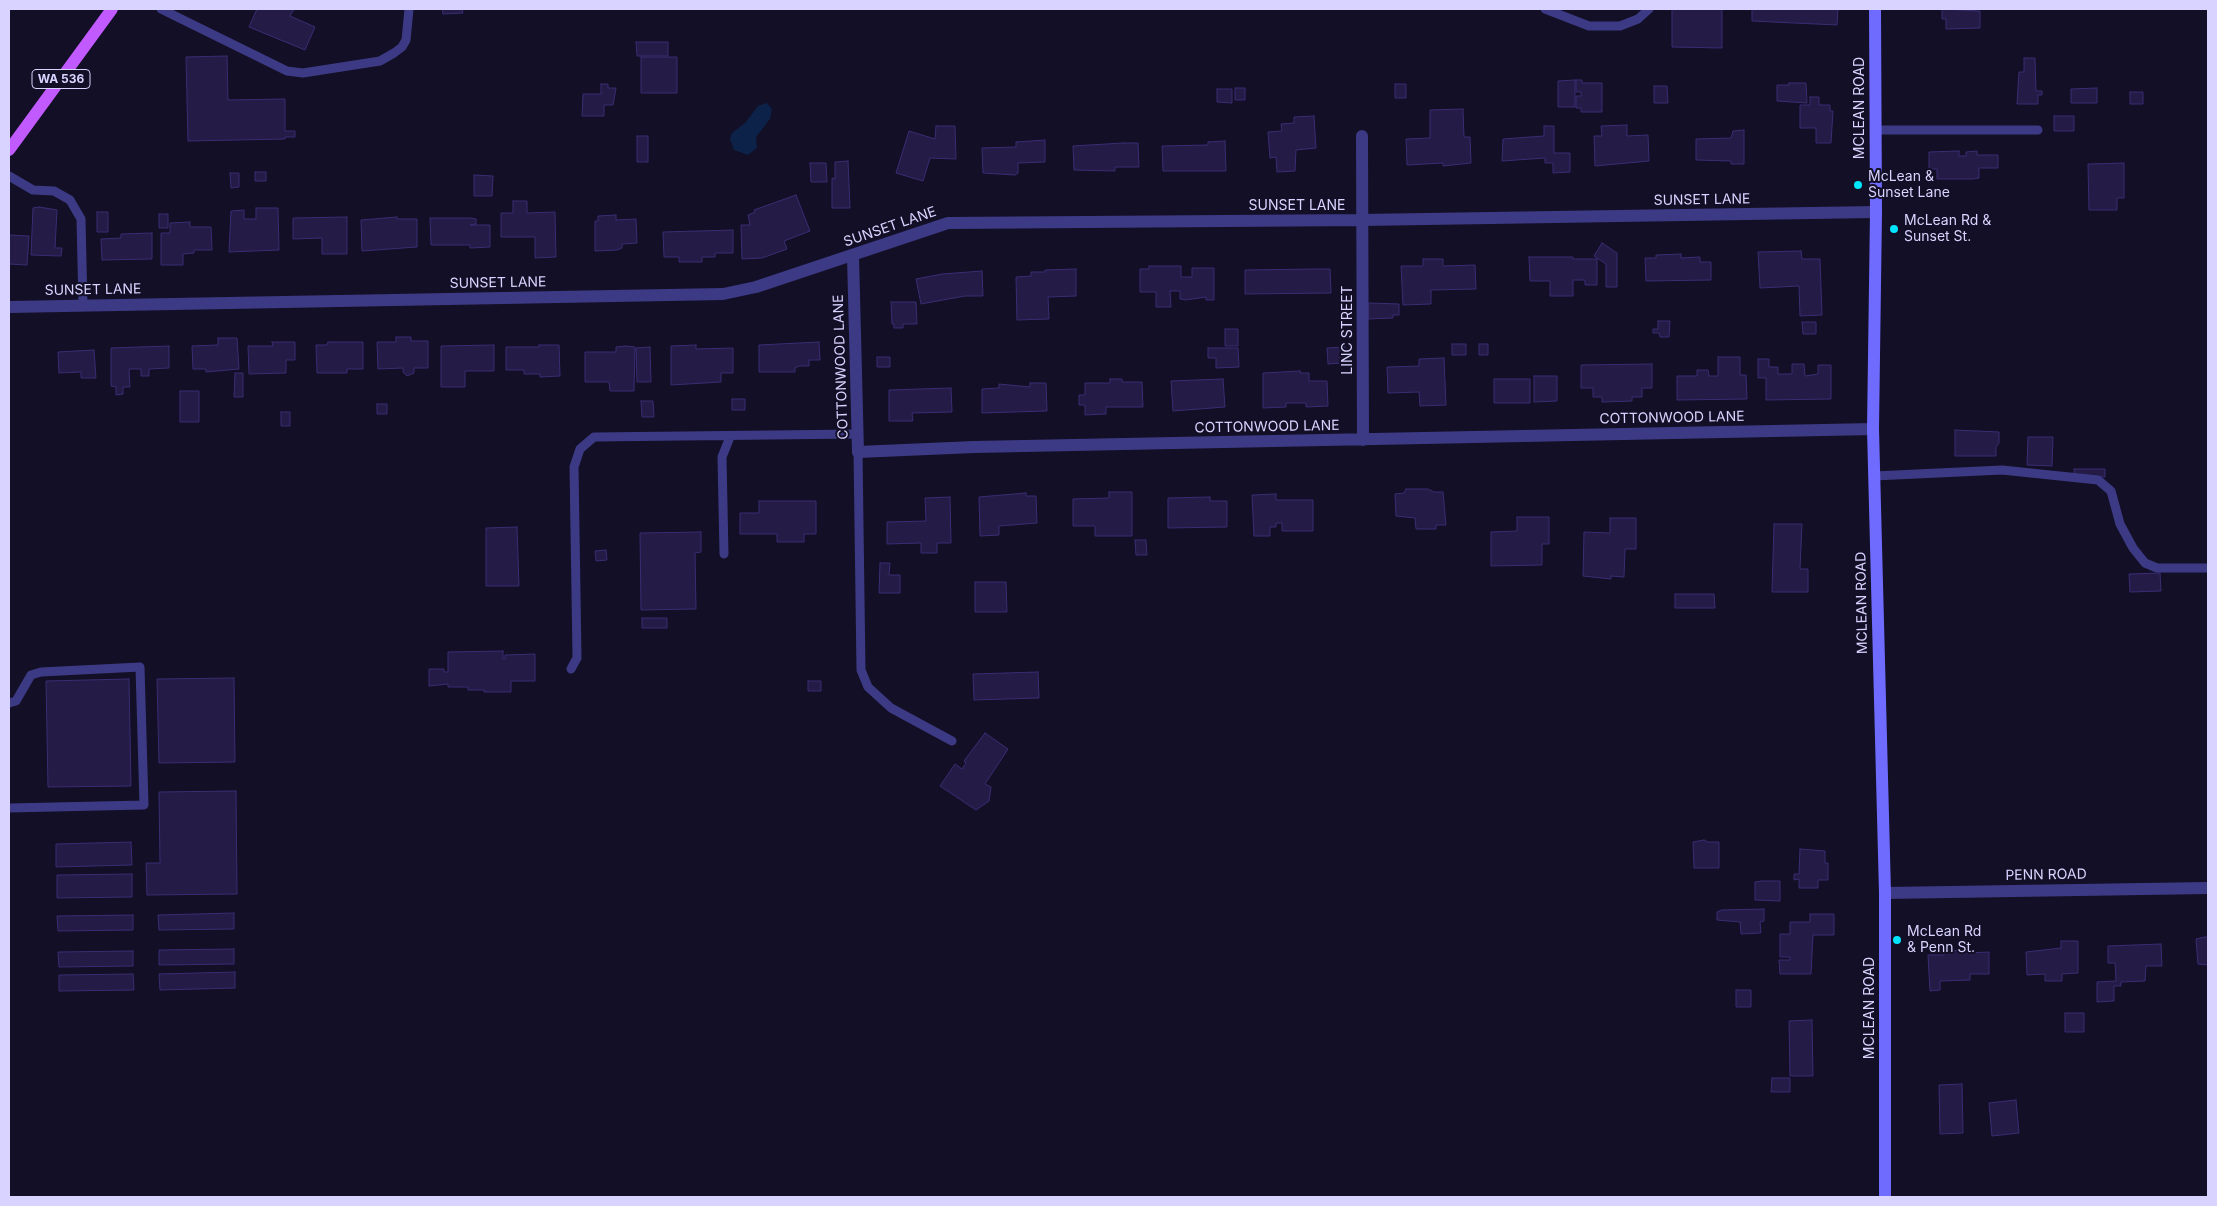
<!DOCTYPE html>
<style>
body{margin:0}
#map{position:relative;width:2217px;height:1206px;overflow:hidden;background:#130f26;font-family:Inter,sans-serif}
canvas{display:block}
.frame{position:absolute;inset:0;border:10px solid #d9d4ff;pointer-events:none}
</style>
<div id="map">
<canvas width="2217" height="1206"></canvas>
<div class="frame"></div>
</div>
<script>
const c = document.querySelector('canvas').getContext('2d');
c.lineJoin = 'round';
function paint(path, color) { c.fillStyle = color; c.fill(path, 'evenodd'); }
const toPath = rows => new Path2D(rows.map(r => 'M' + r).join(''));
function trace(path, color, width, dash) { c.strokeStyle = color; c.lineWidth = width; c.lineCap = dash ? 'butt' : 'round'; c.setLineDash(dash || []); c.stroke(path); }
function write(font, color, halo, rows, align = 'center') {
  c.font = font + ' Inter,sans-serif'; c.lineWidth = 4; c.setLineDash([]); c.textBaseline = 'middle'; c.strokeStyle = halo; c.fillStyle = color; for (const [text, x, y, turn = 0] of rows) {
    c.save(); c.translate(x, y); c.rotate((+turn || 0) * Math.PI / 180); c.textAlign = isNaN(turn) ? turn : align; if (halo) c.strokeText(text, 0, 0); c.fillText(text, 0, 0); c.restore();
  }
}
paint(toPath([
 [767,103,772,109,770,119,756,137,757,148,748,155,734,150,730,139,732,133,745,123,758,106]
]), '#0c2248');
const building = toPath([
 [257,9,294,9,290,16,315,27,305,50,249,27,257,9],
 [442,9,462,9,463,13,443,14,442,9],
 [1672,9,1722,9,1722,48,1672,47,1672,9],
 [1752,9,1838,9,1837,25,1752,21,1752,9],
 [1942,9,1980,11,1980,28,1946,29,1946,19,1942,19,1942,9],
 [636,42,668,42,668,56,637,56,636,42],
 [227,56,228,100,285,99,285,131,295,131,295,137,285,137,285,139,188,141,186,57,227,56],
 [641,57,677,57,677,93,641,93,641,57],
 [2024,58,2035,58,2036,91,2042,91,2042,95,2038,95,2038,104,2017,104,2019,72,2024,72,2024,58],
 [1575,80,1575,107,1558,107,1558,81,1575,80],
 [1576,80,1582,80,1582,83,1602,83,1602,112,1581,112,1581,108,1576,108,1576,96,1581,96,1581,92,1576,92,1576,80],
 [1789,83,1806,83,1807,103,1777,101,1777,85,1789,85,1789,83],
 [601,84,608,84,608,88,616,88,613,105,604,105,604,116,582,116,583,94,601,94,601,84],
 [1395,84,1406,84,1406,98,1395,98,1395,84],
 [1654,86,1667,86,1668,103,1654,103,1654,86],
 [1235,88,1245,88,1245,100,1235,100,1235,88],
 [2097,88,2097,103,2071,103,2071,89,2097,88],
 [1217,89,1232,89,1232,103,1217,102,1217,89],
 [2130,92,2143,92,2143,104,2130,104,2130,92],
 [1810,97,1819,97,1819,105,1830,105,1830,111,1833,111,1831,143,1816,143,1816,128,1800,128,1800,105,1810,105,1810,97],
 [1463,109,1464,137,1470,137,1471,163,1443,166,1443,163,1407,165,1406,139,1430,138,1430,110,1463,109],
 [1314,116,1316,148,1296,150,1295,171,1277,172,1276,157,1270,158,1268,132,1282,131,1281,124,1294,123,1294,117,1314,116],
 [2054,116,2074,116,2074,131,2054,131,2054,116],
 [1627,125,1627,136,1648,135,1649,161,1595,166,1594,136,1602,136,1601,126,1627,125],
 [936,126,955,126,956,159,930,158,923,181,896,173,909,131,935,139,936,126],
 [1544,126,1554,126,1554,153,1570,153,1570,172,1553,173,1553,163,1545,163,1545,158,1502,161,1503,139,1544,136,1544,126],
 [1744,130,1744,164,1731,164,1731,161,1696,160,1696,139,1731,138,1733,131,1744,130],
 [637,136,648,136,648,162,637,162,637,136],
 [1045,140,1045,162,1018,163,1018,173,1015,175,983,173,982,148,1016,147,1016,142,1045,140],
 [1225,141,1226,171,1163,171,1162,146,1208,145,1208,142,1225,141],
 [1123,143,1138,143,1139,167,1115,167,1115,171,1074,170,1073,146,1123,143],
 [1959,151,1959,156,1966,156,1966,152,1977,151,1977,155,1998,155,1998,168,1979,168,1979,178,1973,179,1937,179,1937,169,1929,169,1929,152,1959,151],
 [848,161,850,208,832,208,832,178,835,179,835,162,848,161],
 [810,163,826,163,827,182,811,182,810,163],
 [2124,163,2124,198,2117,198,2117,210,2089,210,2088,164,2124,163],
 [255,172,266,172,266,181,255,181,255,172],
 [230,173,239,173,239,187,231,188,230,173],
 [474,175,493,176,492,196,474,196,474,175],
 [796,195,810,231,784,241,787,249,762,258,742,259,741,225,750,225,748,215,755,212,754,210,796,195],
 [513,201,527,201,527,213,555,212,556,257,535,258,535,237,501,237,501,213,513,213,513,201],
 [39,207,57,210,55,248,62,248,61,256,31,255,33,208,39,207],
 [256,208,278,208,279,250,229,252,231,211,244,210,244,219,256,219,256,208],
 [97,212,108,212,108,232,97,232,97,212],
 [159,214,168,214,168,228,159,228,159,214],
 [616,215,616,220,636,219,637,243,622,244,622,248,617,250,595,251,595,221,598,221,598,216,616,215],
 [347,217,347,254,322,254,322,238,293,239,293,218,347,217],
 [397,217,397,219,417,219,417,247,362,251,361,220,397,217],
 [430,218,470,218,476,219,476,224,470,225,490,225,490,247,470,248,470,245,431,245,430,218],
 [190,222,190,227,211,227,212,250,194,250,194,253,183,254,183,265,161,265,161,233,170,233,170,223,190,222],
 [733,230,733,253,715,253,715,257,702,257,702,262,679,262,679,257,664,257,663,232,733,230],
 [152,233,152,259,102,260,101,239,121,238,121,234,152,233],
 [9,235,29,236,27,265,9,264,9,235],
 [1602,243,1617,253,1617,287,1606,287,1606,264,1594,256,1602,243],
 [1801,251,1802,259,1820,259,1822,315,1800,316,1799,286,1760,288,1758,252,1801,251],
 [1681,254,1681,258,1700,257,1700,262,1711,262,1711,280,1646,281,1645,258,1656,258,1656,255,1681,254],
 [1529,257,1573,257,1573,259,1597,259,1597,285,1585,285,1585,280,1573,280,1573,296,1550,296,1550,281,1530,281,1529,257],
 [1423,259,1443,259,1443,266,1475,265,1476,289,1431,290,1431,304,1403,305,1401,266,1423,266,1423,259],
 [1149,266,1181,266,1181,277,1192,277,1192,268,1214,268,1214,300,1206,300,1206,297,1185,300,1180,299,1180,291,1170,291,1171,307,1156,307,1156,292,1140,292,1140,269,1149,269,1149,266],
 [1076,269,1076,296,1048,297,1049,319,1017,320,1016,277,1031,276,1031,272,1045,272,1045,270,1076,269],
 [1314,269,1330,269,1331,293,1245,294,1245,270,1314,269],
 [982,271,983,296,965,296,921,304,916,279,942,274,982,271],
 [891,302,916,302,917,324,903,324,903,328,894,328,894,324,892,324,891,302],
 [1368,303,1399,304,1399,315,1393,315,1393,318,1368,319,1368,303],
 [1658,321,1670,321,1669,337,1660,337,1659,333,1653,333,1653,329,1658,329,1658,321],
 [1802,322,1816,322,1816,334,1803,334,1802,322],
 [1225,329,1238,329,1238,346,1225,346,1225,329],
 [396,337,411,337,411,341,428,341,428,368,414,368,414,373,407,376,403,372,403,368,378,369,377,342,396,342,396,337],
 [218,338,237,338,239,369,206,372,206,369,193,369,192,346,218,345,218,338],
 [272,342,295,342,295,360,286,360,286,373,249,374,248,346,273,346,272,342],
 [328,342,363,342,363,369,347,369,347,373,317,373,316,345,327,345,328,342],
 [819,342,820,360,809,360,809,366,799,366,795,368,795,372,759,372,759,345,819,342],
 [1452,344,1466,344,1466,355,1452,355,1452,344],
 [1479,344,1488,344,1488,355,1479,355,1479,344],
 [494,345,494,371,465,371,465,387,441,387,441,346,494,345],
 [539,345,559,345,560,376,540,377,540,374,524,374,524,370,506,370,506,347,539,347,539,345],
 [696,345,696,349,733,348,733,373,721,373,721,382,671,385,671,346,696,345],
 [169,346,169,368,149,369,149,376,141,376,141,369,129,369,130,387,123,387,123,394,116,395,116,387,111,386,111,348,169,346],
 [626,346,635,347,634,391,610,391,609,382,585,382,585,352,616,352,616,347,626,346],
 [650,347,651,382,637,382,636,348,650,347],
 [1345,347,1343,363,1328,364,1327,348,1345,347],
 [1208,348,1238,348,1239,367,1216,368,1216,358,1208,358,1208,348],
 [94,350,96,378,81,378,81,372,59,373,58,352,94,350],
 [877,357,890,357,890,367,877,367,877,357],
 [1718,357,1740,357,1740,375,1746,375,1747,399,1677,400,1677,376,1697,376,1697,370,1708,370,1709,376,1718,376,1718,357],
 [1444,358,1446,405,1420,406,1419,392,1388,393,1387,367,1419,366,1419,359,1444,358],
 [1758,359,1769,359,1769,367,1778,367,1778,374,1792,374,1792,364,1804,364,1805,376,1818,374,1818,365,1831,365,1831,399,1766,400,1766,378,1758,378,1758,359],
 [1652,364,1652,388,1642,388,1642,397,1632,397,1632,401,1602,402,1602,397,1593,397,1593,388,1581,388,1581,365,1652,364],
 [1300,371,1300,373,1309,373,1309,381,1327,381,1328,406,1306,407,1306,403,1286,403,1286,407,1263,408,1263,373,1300,371],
 [235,373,243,373,243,397,234,397,235,373],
 [1534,376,1557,376,1557,401,1534,402,1534,376],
 [1110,379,1122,379,1122,382,1142,382,1143,407,1106,407,1106,414,1085,415,1085,405,1079,405,1079,395,1085,395,1085,383,1110,383,1110,379],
 [1223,379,1225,407,1173,411,1171,381,1223,379],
 [1494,379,1530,379,1530,403,1494,403,1494,379],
 [1030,383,1046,383,1047,411,982,413,982,389,999,388,999,384,1030,387,1030,383],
 [951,388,952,412,912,413,913,421,889,421,889,390,951,388],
 [180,391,199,391,199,422,180,422,180,391],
 [732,399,745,399,745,410,732,410,732,399],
 [641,401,653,401,654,417,642,417,641,401],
 [377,404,387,404,387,414,377,414,377,404],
 [281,412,290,412,290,426,281,426,281,412],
 [1955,430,1999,432,1999,443,1996,447,1996,456,1955,456,1955,430],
 [2028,437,2053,437,2052,466,2027,465,2028,437],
 [2074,469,2105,469,2105,477,2074,477,2074,469],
 [1406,489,1428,489,1434,492,1443,492,1446,525,1436,525,1436,529,1416,529,1415,518,1396,516,1395,494,1404,493,1406,489],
 [1109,492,1132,492,1132,536,1095,536,1095,526,1073,526,1073,499,1109,498,1109,492],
 [1026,493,1026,496,1036,496,1037,523,999,526,999,535,980,536,979,497,1026,493],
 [1276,494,1276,500,1313,500,1313,531,1282,531,1282,523,1276,523,1276,527,1270,527,1270,536,1254,536,1252,495,1276,494],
 [950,497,951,543,937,543,937,553,921,553,921,543,887,544,887,522,926,521,925,498,950,497],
 [1210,497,1210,501,1227,501,1227,527,1168,528,1168,498,1210,497],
 [759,501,816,501,816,534,804,534,804,542,777,542,777,534,740,534,740,513,759,513,759,501],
 [1517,517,1549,517,1549,544,1542,544,1542,565,1491,566,1491,532,1517,531,1517,517],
 [1610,518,1636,518,1636,549,1625,549,1624,577,1611,576,1611,579,1583,576,1584,532,1610,533,1610,518],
 [1774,524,1802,524,1800,569,1808,569,1808,592,1772,592,1774,524],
 [517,527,519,586,486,586,486,528,517,527],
 [701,532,701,552,695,553,696,609,641,610,640,533,701,532],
 [1135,540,1146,540,1147,555,1136,555,1135,540],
 [606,550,607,560,596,561,595,551,606,550],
 [880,563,890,563,889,575,900,575,900,593,879,593,880,563],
 [2160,573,2161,591,2130,592,2129,574,2160,573],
 [975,582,1006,582,1007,612,975,612,975,582],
 [1675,594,1714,594,1715,608,1675,608,1675,594],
 [642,618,667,618,667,628,642,628,642,618],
 [503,651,503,659,505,659,505,655,535,654,535,681,511,681,511,692,484,692,484,690,468,690,468,687,448,687,448,684,429,686,429,669,444,669,444,672,448,672,448,652,503,651],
 [1038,672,1039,698,974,700,973,674,1038,672],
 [234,678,235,762,159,763,157,679,234,678],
 [129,679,131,786,48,787,46,681,129,679],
 [808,681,821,681,821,691,808,691,808,681],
 [985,733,1008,749,985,784,991,787,989,801,976,810,940,786,955,764,962,769,966,763,964,761,985,733],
 [236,791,237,894,147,895,146,863,160,863,159,792,236,791],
 [1704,840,1708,842,1719,842,1719,868,1694,868,1693,842,1704,840],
 [131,842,132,865,56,867,56,844,131,842],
 [1800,849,1825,851,1825,863,1828,863,1828,880,1818,880,1818,888,1799,888,1799,879,1794,880,1794,874,1799,874,1800,849],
 [132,874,132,897,57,898,57,875,132,874],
 [1762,881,1780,881,1780,901,1755,900,1755,882,1762,881],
 [1764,909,1764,921,1760,922,1761,933,1741,934,1740,922,1717,920,1717,912,1722,910,1764,909],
 [234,913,234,929,159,930,158,915,234,913],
 [1810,914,1834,914,1834,935,1813,935,1811,974,1780,974,1779,960,1790,960,1790,957,1780,957,1780,934,1790,934,1790,922,1810,922,1810,914],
 [133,915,133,930,58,931,57,916,133,915],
 [2205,937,2208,937,2208,965,2198,964,2196,939,2205,937],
 [2061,941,2078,941,2078,973,2062,974,2062,981,2045,981,2045,974,2027,975,2026,952,2061,948,2061,941],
 [2161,944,2162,966,2146,966,2145,981,2121,982,2121,986,2114,986,2114,1001,2097,1002,2097,982,2116,981,2115,963,2108,963,2108,946,2161,944],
 [234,949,234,964,159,965,159,950,234,949],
 [1966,950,1966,953,1989,952,1989,974,1970,974,1970,980,1940,981,1940,990,1930,991,1928,955,1944,955,1944,951,1966,950],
 [133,951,133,966,59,967,58,952,133,951],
 [235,972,235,988,160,990,159,974,235,972],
 [133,974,134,990,59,991,59,975,133,974],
 [1736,990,1751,990,1751,1007,1736,1007,1736,990],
 [2065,1013,2084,1013,2084,1032,2065,1032,2065,1013],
 [1812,1020,1813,1076,1790,1076,1789,1021,1812,1020],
 [1772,1078,1790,1078,1790,1092,1771,1092,1772,1078],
 [1962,1084,1963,1133,1940,1134,1939,1085,1962,1084],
 [2016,1100,2019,1133,1992,1136,1989,1103,2016,1100]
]);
paint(building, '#241b47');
trace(building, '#3b2d73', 1);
trace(toPath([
 [161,9,287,71,303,73,380,61,394,53,402,47,406,40,409,9],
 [1545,9,1589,26,1620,26,1638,19,1649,9],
 [1876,130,2038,130],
 [9,176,33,190,54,191,70,200,81,219,83,306],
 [858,452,861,670,868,687,891,708,952,741],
 [1874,476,2002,470,2098,480,2111,491,2120,524,2133,548,2145,563,2157,568,2208,568],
 [724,554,722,457,730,437],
 [571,669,577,658,574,467,580,449,594,437,858,434],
 [9,703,16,701,31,675,41,672,140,667,144,805,9,808]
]), '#3d3a85', 9);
trace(toPath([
 [1362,136,1363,440],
 [853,256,858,452,974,447,1873,429],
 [9,307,723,294,756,287,948,223,1362,220,1876,212],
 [1885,893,2208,888]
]), '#3d3a85', 12);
trace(toPath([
 [1875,9,1876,212,1873,429,1885,893,1885,1197]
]), '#6f6bff', 12);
trace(toPath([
 [9,150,112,9]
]), '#c25bff', 12);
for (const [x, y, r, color] of [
 [1858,185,5,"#00e5ff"],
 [1894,229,5,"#00e5ff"],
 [1897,940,5,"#00e5ff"]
]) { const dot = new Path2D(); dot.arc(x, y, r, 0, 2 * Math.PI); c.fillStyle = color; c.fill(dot); trace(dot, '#130f26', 2); }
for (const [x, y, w] of [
 [61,79,58]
]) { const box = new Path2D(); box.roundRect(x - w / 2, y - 9.5, w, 19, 4); c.fillStyle = '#130f26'; c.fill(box); trace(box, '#d9d4ff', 1); }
write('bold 12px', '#d9d4ff', null, [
 ["WA 536",61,79]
]);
write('14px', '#d9d4ff', '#130f26', [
 ["MCLEAN ROAD",1860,108,-90],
 ["SUNSET LANE",1702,200,-1],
 ["SUNSET LANE",1297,206],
 ["SUNSET LANE",890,227,-19],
 ["SUNSET LANE",498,283,-1],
 ["SUNSET LANE",93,290,-1],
 ["LINC STREET",1348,330,-90],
 ["COTTONWOOD LANE",841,367,-92],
 ["COTTONWOOD LANE",1672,418,-1],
 ["COTTONWOOD LANE",1267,427,-1],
 ["MCLEAN ROAD",1862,603,-91],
 ["PENN ROAD",2046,875,-1],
 ["MCLEAN ROAD",1870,1008,-90]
]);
write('14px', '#d9d4ff', '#130f26', [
 ["McLean &",1868,177],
 ["Sunset Lane",1868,193],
 ["McLean Rd &",1904,221],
 ["Sunset St.",1904,237],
 ["McLean Rd",1907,932],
 ["& Penn St.",1907,948]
], 'left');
</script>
